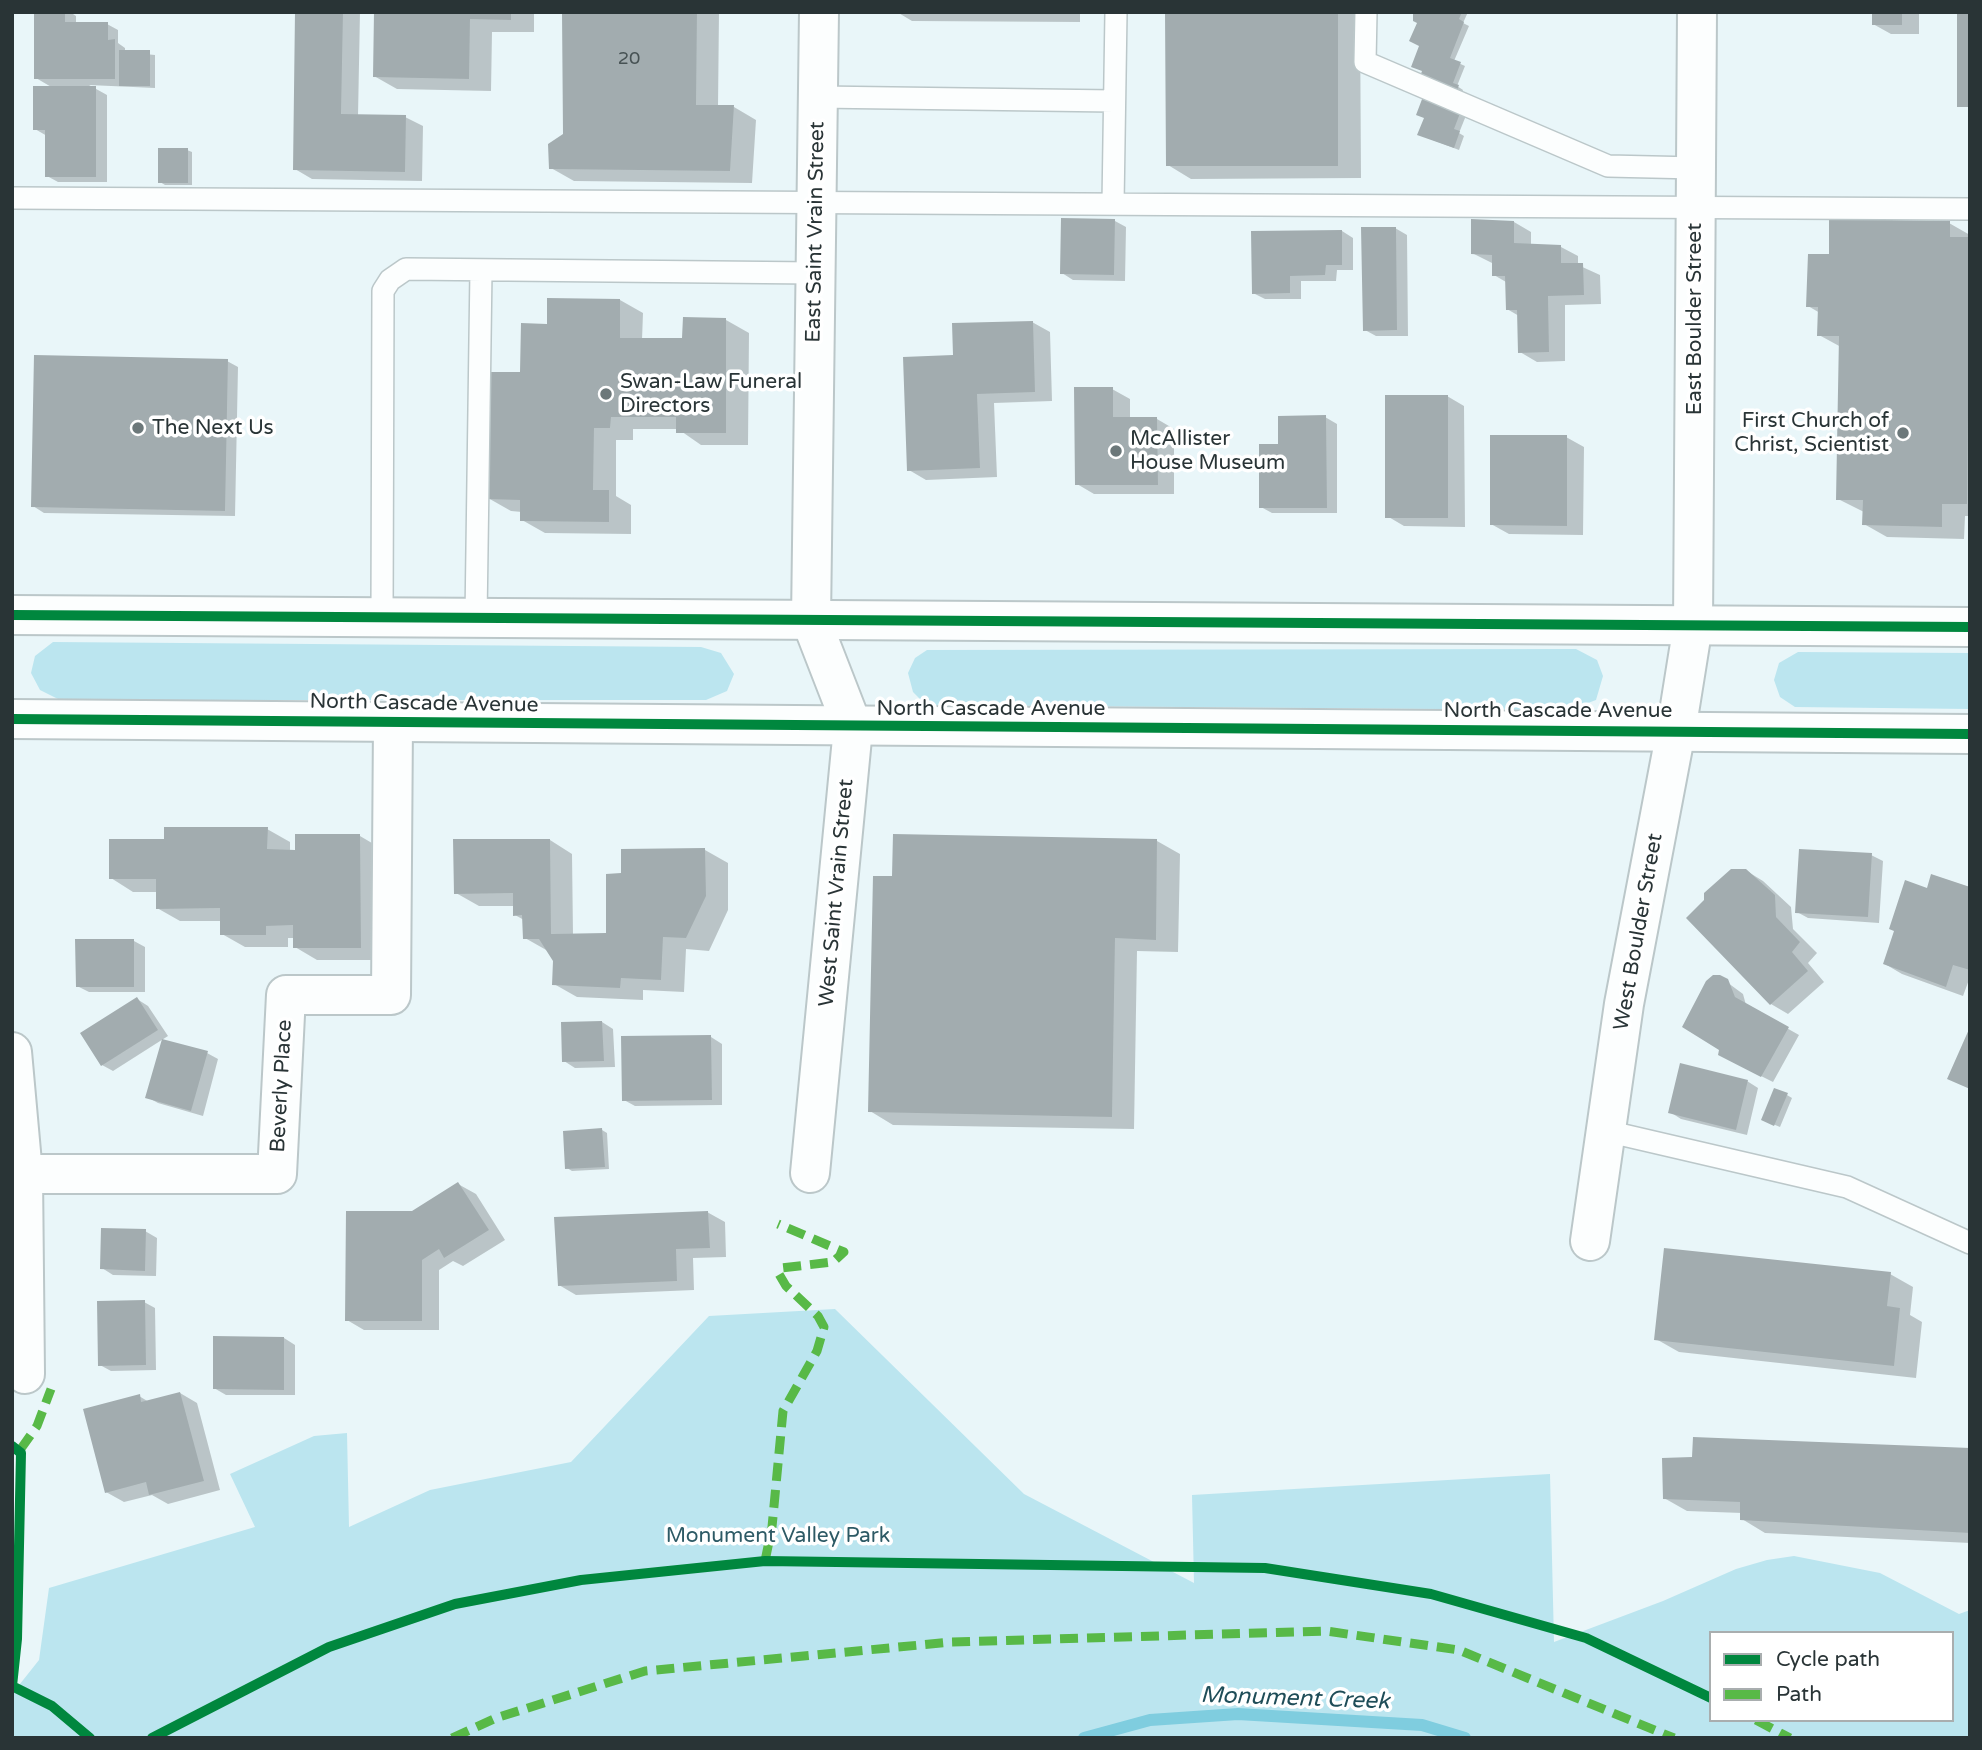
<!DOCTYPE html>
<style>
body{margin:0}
#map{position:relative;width:1982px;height:1750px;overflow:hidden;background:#e9f6f9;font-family:"Varela Round",sans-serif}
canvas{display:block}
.frame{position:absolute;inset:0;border:14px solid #293436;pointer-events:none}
.legend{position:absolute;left:1709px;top:1631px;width:245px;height:91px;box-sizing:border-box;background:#fff;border:2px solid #a9aeaf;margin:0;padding:9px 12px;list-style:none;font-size:21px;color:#293436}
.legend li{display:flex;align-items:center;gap:14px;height:35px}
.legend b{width:35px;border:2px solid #a9aeaf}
</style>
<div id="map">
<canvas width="1982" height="1750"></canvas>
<div class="frame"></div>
<ul class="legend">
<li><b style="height:9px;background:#00873e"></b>Cycle path</li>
<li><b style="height:9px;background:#58b947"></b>Path</li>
</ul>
</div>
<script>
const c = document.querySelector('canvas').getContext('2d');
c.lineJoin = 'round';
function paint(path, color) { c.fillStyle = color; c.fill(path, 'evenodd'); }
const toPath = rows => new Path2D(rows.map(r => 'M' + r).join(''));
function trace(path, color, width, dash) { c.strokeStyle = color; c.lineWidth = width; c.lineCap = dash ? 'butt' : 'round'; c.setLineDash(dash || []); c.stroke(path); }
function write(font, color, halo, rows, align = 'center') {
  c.font = font + ' "Varela Round",sans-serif'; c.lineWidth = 7; c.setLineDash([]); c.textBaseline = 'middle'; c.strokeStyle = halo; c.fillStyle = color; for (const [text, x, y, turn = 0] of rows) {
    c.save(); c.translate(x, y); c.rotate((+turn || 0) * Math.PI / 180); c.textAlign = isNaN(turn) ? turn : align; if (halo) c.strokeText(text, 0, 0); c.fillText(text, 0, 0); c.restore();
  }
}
paint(toPath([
 [53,642,701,647,721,653,734,674,727,691,706,700,60,700,40,690,31,673,35,656],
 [1576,649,1597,660,1603,676,1596,700,1569,710,926,705,913,692,908,673,915,658,927,650],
 [1798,652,1970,653,1970,709,1795,707,1780,697,1774,680,1779,663],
 [835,1309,1024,1494,1194,1583,1192,1495,1550,1474,1554,1642,1663,1601,1736,1569,1767,1560,1794,1556,1880,1573,1959,1614,1970,1610,1970,1738,12,1738,12,1694,39,1660,49,1588,255,1527,230,1474,314,1436,347,1433,349,1527,430,1490,571,1462,709,1316],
 [1711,1633,1952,1633,1952,1720,1711,1720]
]), '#bbe5ef');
paint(toPath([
 [36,12,70,12,76,16,76,24,107,24,118,30,118,43,125,48,125,52,155,55,155,88,89,85,107,95,107,182,58,182,47,176,47,136,35,129,53,88,36,78],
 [297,12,360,12,358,116,405,117,423,126,422,181,312,179,295,169],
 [375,12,534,12,534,32,492,32,491,91,397,89,374,76],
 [563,12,719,12,718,107,734,107,756,120,752,183,574,181,551,168,565,135],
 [897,12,1080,12,1080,22,912,21],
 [1167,12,1360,12,1361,178,1191,179,1168,165],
 [1415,12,1468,12,1463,23,1469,26,1454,61,1465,66,1457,86,1463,90,1457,108,1467,113,1459,133,1464,136,1459,150,1425,137,1424,71,1419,22],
 [1873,12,1919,12,1919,34,1891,34,1873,24],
 [187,150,192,152,192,185,165,185,160,182],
 [1115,221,1126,227,1125,281,1073,280,1062,273],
 [1514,222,1531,232,1531,246,1561,247,1578,256,1578,265,1600,275,1601,304,1565,305,1565,361,1537,362,1520,352,1519,316,1507,309,1506,282,1494,275,1494,264,1472,253],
 [1949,223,1970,235,1970,516,1965,516,1964,539,1887,537,1864,524,1864,512,1838,499,1841,347,1819,335,1820,313,1808,306,1830,256],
 [1395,228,1407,235,1408,336,1376,336,1365,330],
 [1342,231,1353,238,1353,270,1337,270,1336,281,1301,281,1301,299,1265,299,1253,293],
 [549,300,620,300,643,313,642,340,684,340,726,320,749,333,748,445,701,445,678,429,633,429,633,440,616,440,616,496,631,505,631,534,545,533,522,520,522,512,511,511,488,498,522,374,549,325],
 [1032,322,1050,332,1052,401,994,403,997,477,926,480,909,470,955,357],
 [227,361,238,367,235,516,44,513,33,506],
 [1112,389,1130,399,1130,419,1157,419,1174,429,1174,494,1094,494,1077,484],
 [1447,396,1464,406,1465,527,1404,526,1387,516],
 [1325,417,1337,424,1337,513,1272,513,1261,507,1280,445],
 [1566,437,1584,447,1583,535,1509,534,1491,524],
 [267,829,290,842,290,851,360,836,382,849,383,960,317,960,295,947,294,938,288,938,288,947,245,947,222,934,222,921,180,921,157,908,158,892,133,892,111,878,165,841],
 [550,840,572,854,573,935,607,935,623,875,705,850,728,863,728,910,709,951,686,949,684,992,643,990,643,1000,577,997,554,984,555,960,548,951,525,938,524,920,515,915,515,906,479,906,456,893],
 [1157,841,1180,854,1178,952,1137,951,1134,1129,893,1125,870,1111,894,878],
 [1871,855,1883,861,1879,923,1808,918,1797,912],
 [1745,870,1763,881,1791,907,1793,929,1817,953,1808,963,1824,982,1788,1014,1771,1004,1706,901],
 [1970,889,1970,977,1963,996,1902,974,1885,964,1928,890],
 [77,941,134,941,145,947,145,992,89,992,77,986],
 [1720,977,1743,994,1746,1005,1799,1035,1773,1082,1731,1061],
 [137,999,148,1006,168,1036,113,1071,102,1065],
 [602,1022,613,1029,615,1067,575,1068,564,1061],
 [711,1037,722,1044,722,1105,635,1106,624,1100],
 [207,1053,218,1059,203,1116,158,1103,147,1097],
 [1747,1081,1758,1088,1747,1135,1681,1119,1670,1112],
 [1787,1095,1792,1098,1780,1127,1768,1122],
 [602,1130,607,1133,609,1169,572,1171,567,1168],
 [458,1184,476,1194,505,1240,463,1266,453,1261,439,1270,439,1330,364,1330,347,1320,413,1213],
 [707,1212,725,1222,726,1257,693,1258,694,1290,576,1295,559,1285],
 [145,1231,157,1238,156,1276,113,1275,102,1268],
 [1890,1274,1913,1287,1910,1315,1922,1322,1916,1378,1679,1352,1656,1339],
 [144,1302,155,1308,156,1370,111,1371,100,1365],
 [284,1338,295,1345,295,1395,226,1395,214,1388],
 [180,1393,197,1403,220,1490,168,1504,152,1495,124,1502,106,1492,139,1396,149,1402],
 [1970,1450,1970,1543,1765,1533,1742,1519,1742,1513,1687,1511,1664,1498]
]), '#0003');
trace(toPath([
 [1084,1738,1150,1720,1238,1714,1422,1725,1465,1738]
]), '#7fcddf', 12);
paint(toPath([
 [34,12,65,12,65,22,108,22,108,40,115,39,115,79,34,79],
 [295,12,343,12,341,114,406,115,405,172,293,170],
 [374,12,511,12,511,20,470,19,469,79,373,77],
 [562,12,697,12,696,105,734,105,730,171,549,169,548,144,563,134],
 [1165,12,1338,12,1338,166,1166,166],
 [1413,12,1462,12,1459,19,1464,22,1450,58,1461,62,1453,83,1459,85,1452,105,1462,108,1454,129,1460,131,1454,148,1417,135,1424,118,1416,115,1424,94,1415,90,1422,71,1411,67,1419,46,1409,41,1417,23,1413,21],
 [1872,12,1902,12,1902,25,1872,25],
 [1957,12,1970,12,1970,107,1957,107],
 [119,50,150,50,150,86,119,86],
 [33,86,96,86,96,177,45,177,45,130,33,130],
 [158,148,188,148,188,183,158,183],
 [1061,218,1115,219,1114,275,1060,274],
 [1471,219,1514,221,1514,243,1561,245,1561,263,1583,263,1584,295,1548,296,1549,352,1518,353,1517,310,1506,310,1505,276,1492,276,1492,255,1471,254],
 [1829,219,1950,221,1950,237,1970,237,1967,504,1942,504,1942,527,1862,525,1863,500,1836,500,1839,336,1817,336,1818,307,1806,307,1808,254,1829,254],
 [1361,227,1396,227,1397,330,1363,331],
 [1342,230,1342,265,1326,265,1325,275,1290,276,1290,293,1252,294,1251,231],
 [547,298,620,299,620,338,682,338,683,317,726,318,726,433,676,433,676,417,611,417,610,428,594,428,593,490,609,490,609,522,520,521,520,500,486,499,487,372,520,372,521,323,547,324],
 [1033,321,1035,392,977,394,980,468,907,471,903,357,953,355,952,323],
 [34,355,228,359,225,511,31,507],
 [1074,387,1113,387,1113,417,1157,417,1158,485,1075,485],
 [1385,395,1448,395,1448,518,1385,518],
 [1326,415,1327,508,1259,508,1259,444,1278,444,1278,416],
 [1490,435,1567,435,1567,526,1490,525],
 [164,827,268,827,267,849,295,850,295,834,360,834,361,948,293,948,293,925,266,926,266,935,220,935,220,908,156,909,156,879,109,879,109,839,164,839],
 [893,834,1157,839,1156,940,1115,938,1112,1117,868,1112,873,876,892,876],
 [453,839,550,839,551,934,606,933,606,874,621,873,621,849,705,848,706,896,686,938,663,937,661,980,621,978,620,988,552,985,553,961,539,939,523,939,522,915,513,916,513,893,454,894],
 [1799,849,1872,853,1868,917,1795,913],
 [1731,869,1746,869,1775,895,1776,917,1800,942,1792,952,1808,971,1770,1005,1686,918,1704,900,1704,893],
 [1931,874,1970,887,1970,970,1953,965,1946,987,1883,964,1894,931,1889,929,1905,880,1927,888],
 [75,939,134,939,134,987,76,987],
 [1713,975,1720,975,1728,979,1735,997,1789,1027,1761,1077,1718,1055,1719,1050,1682,1027,1706,981],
 [137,997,158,1030,101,1066,80,1033],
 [602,1021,604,1061,562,1062,561,1022],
 [1970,1027,1970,1089,1947,1079],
 [711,1035,712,1100,622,1101,621,1036],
 [162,1039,208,1051,191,1111,145,1098],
 [1680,1063,1748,1080,1736,1130,1668,1113],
 [1774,1088,1788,1093,1774,1126,1761,1120],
 [602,1128,605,1167,565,1169,563,1131],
 [458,1182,489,1230,444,1258,439,1249,422,1260,422,1321,345,1321,346,1211,412,1211],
 [708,1211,710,1248,676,1249,677,1281,558,1286,554,1217],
 [101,1228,146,1229,145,1271,100,1269],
 [1664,1248,1891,1272,1887,1306,1900,1308,1894,1366,1654,1340],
 [145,1300,146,1365,98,1366,97,1301],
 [213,1336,284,1337,284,1390,213,1389],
 [180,1392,204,1481,149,1495,146,1482,105,1493,83,1409,140,1394,141,1402],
 [1693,1437,1970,1448,1970,1533,1740,1520,1740,1502,1663,1499,1662,1458,1692,1457]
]), '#a2acaf');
const service = toPath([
 [1366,12,1365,62,1608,166,1696,168],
 [818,97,1114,101],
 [12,198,1970,209],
 [1113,204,1116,12],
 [382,617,383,291,390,280,406,269,815,273],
 [476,618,481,270],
 [1606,1131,1847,1187,1970,1243]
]);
const minor = toPath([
 [12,1052,23,1174,25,1374],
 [810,1173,853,728,811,620,819,12],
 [23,1174,277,1174,286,995,391,995,393,723],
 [1590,1241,1624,1004,1676,731,1693,625]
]);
const tertiary = toPath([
 [1693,625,1697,12]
]);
const secondary = toPath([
 [12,615,1970,627],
 [12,719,1970,734]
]);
trace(service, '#bbc7c9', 24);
trace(minor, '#bbc7c9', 42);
trace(tertiary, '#bbc7c9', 42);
trace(secondary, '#bbc7c9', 42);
trace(service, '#fcfefe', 21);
trace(minor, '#fcfefe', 38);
trace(tertiary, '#fcfefe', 38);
trace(secondary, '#fcfefe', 38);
trace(toPath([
 [20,1450,37,1426,51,1389],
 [765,1561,772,1527,783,1411,817,1351,824,1327,818,1316,786,1286,779,1274,781,1268,833,1262,844,1252,778,1224],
 [1756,1720,1790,1738],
 [452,1738,496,1718,645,1671,952,1642,1326,1631,1459,1650,1674,1738]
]), '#58b947', 9, [18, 9]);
trace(toPath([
 [12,615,1970,627],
 [12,719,1970,734],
 [12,1446,21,1453,17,1639,12,1686],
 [12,1686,52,1706,90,1738],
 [152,1738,329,1647,455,1604,581,1580,765,1561,1265,1568,1431,1594,1586,1638,1711,1698]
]), '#00873e', 10);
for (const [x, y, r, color] of [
 [606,394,7,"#6c787a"],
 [138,428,7,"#6c787a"],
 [1903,433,7,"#6c787a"],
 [1116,451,7,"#6c787a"]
]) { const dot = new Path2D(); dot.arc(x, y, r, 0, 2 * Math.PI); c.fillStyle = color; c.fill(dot); trace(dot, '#fff', 2.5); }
write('18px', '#475254', null, [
 ["20",629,59]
]);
write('21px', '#293436', '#fff', [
 ["East Saint Vrain Street",816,232,-89],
 ["East Boulder Street",1695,319,-90],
 ["North Cascade Avenue",424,704,1],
 ["North Cascade Avenue",991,709],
 ["North Cascade Avenue",1558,711],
 ["West Saint Vrain Street",837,893,-85],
 ["West Boulder Street",1639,932,-80],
 ["Beverly Place",282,1086,-87]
]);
write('21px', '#293436', '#fff', [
 ["Swan-Law Funeral",620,382],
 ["Directors",620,406],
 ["First Church of",1889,421,"right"],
 ["Christ, Scientist",1889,445,"right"],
 ["The Next Us",152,428],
 ["McAllister",1130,439],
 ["House Museum",1130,463]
], 'left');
write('21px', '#2d5a65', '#fff', [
 ["Monument Valley Park",778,1536]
]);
write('italic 23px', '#1f4d58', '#fff', [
 ["Monument Creek",1295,1699,2]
]);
</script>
